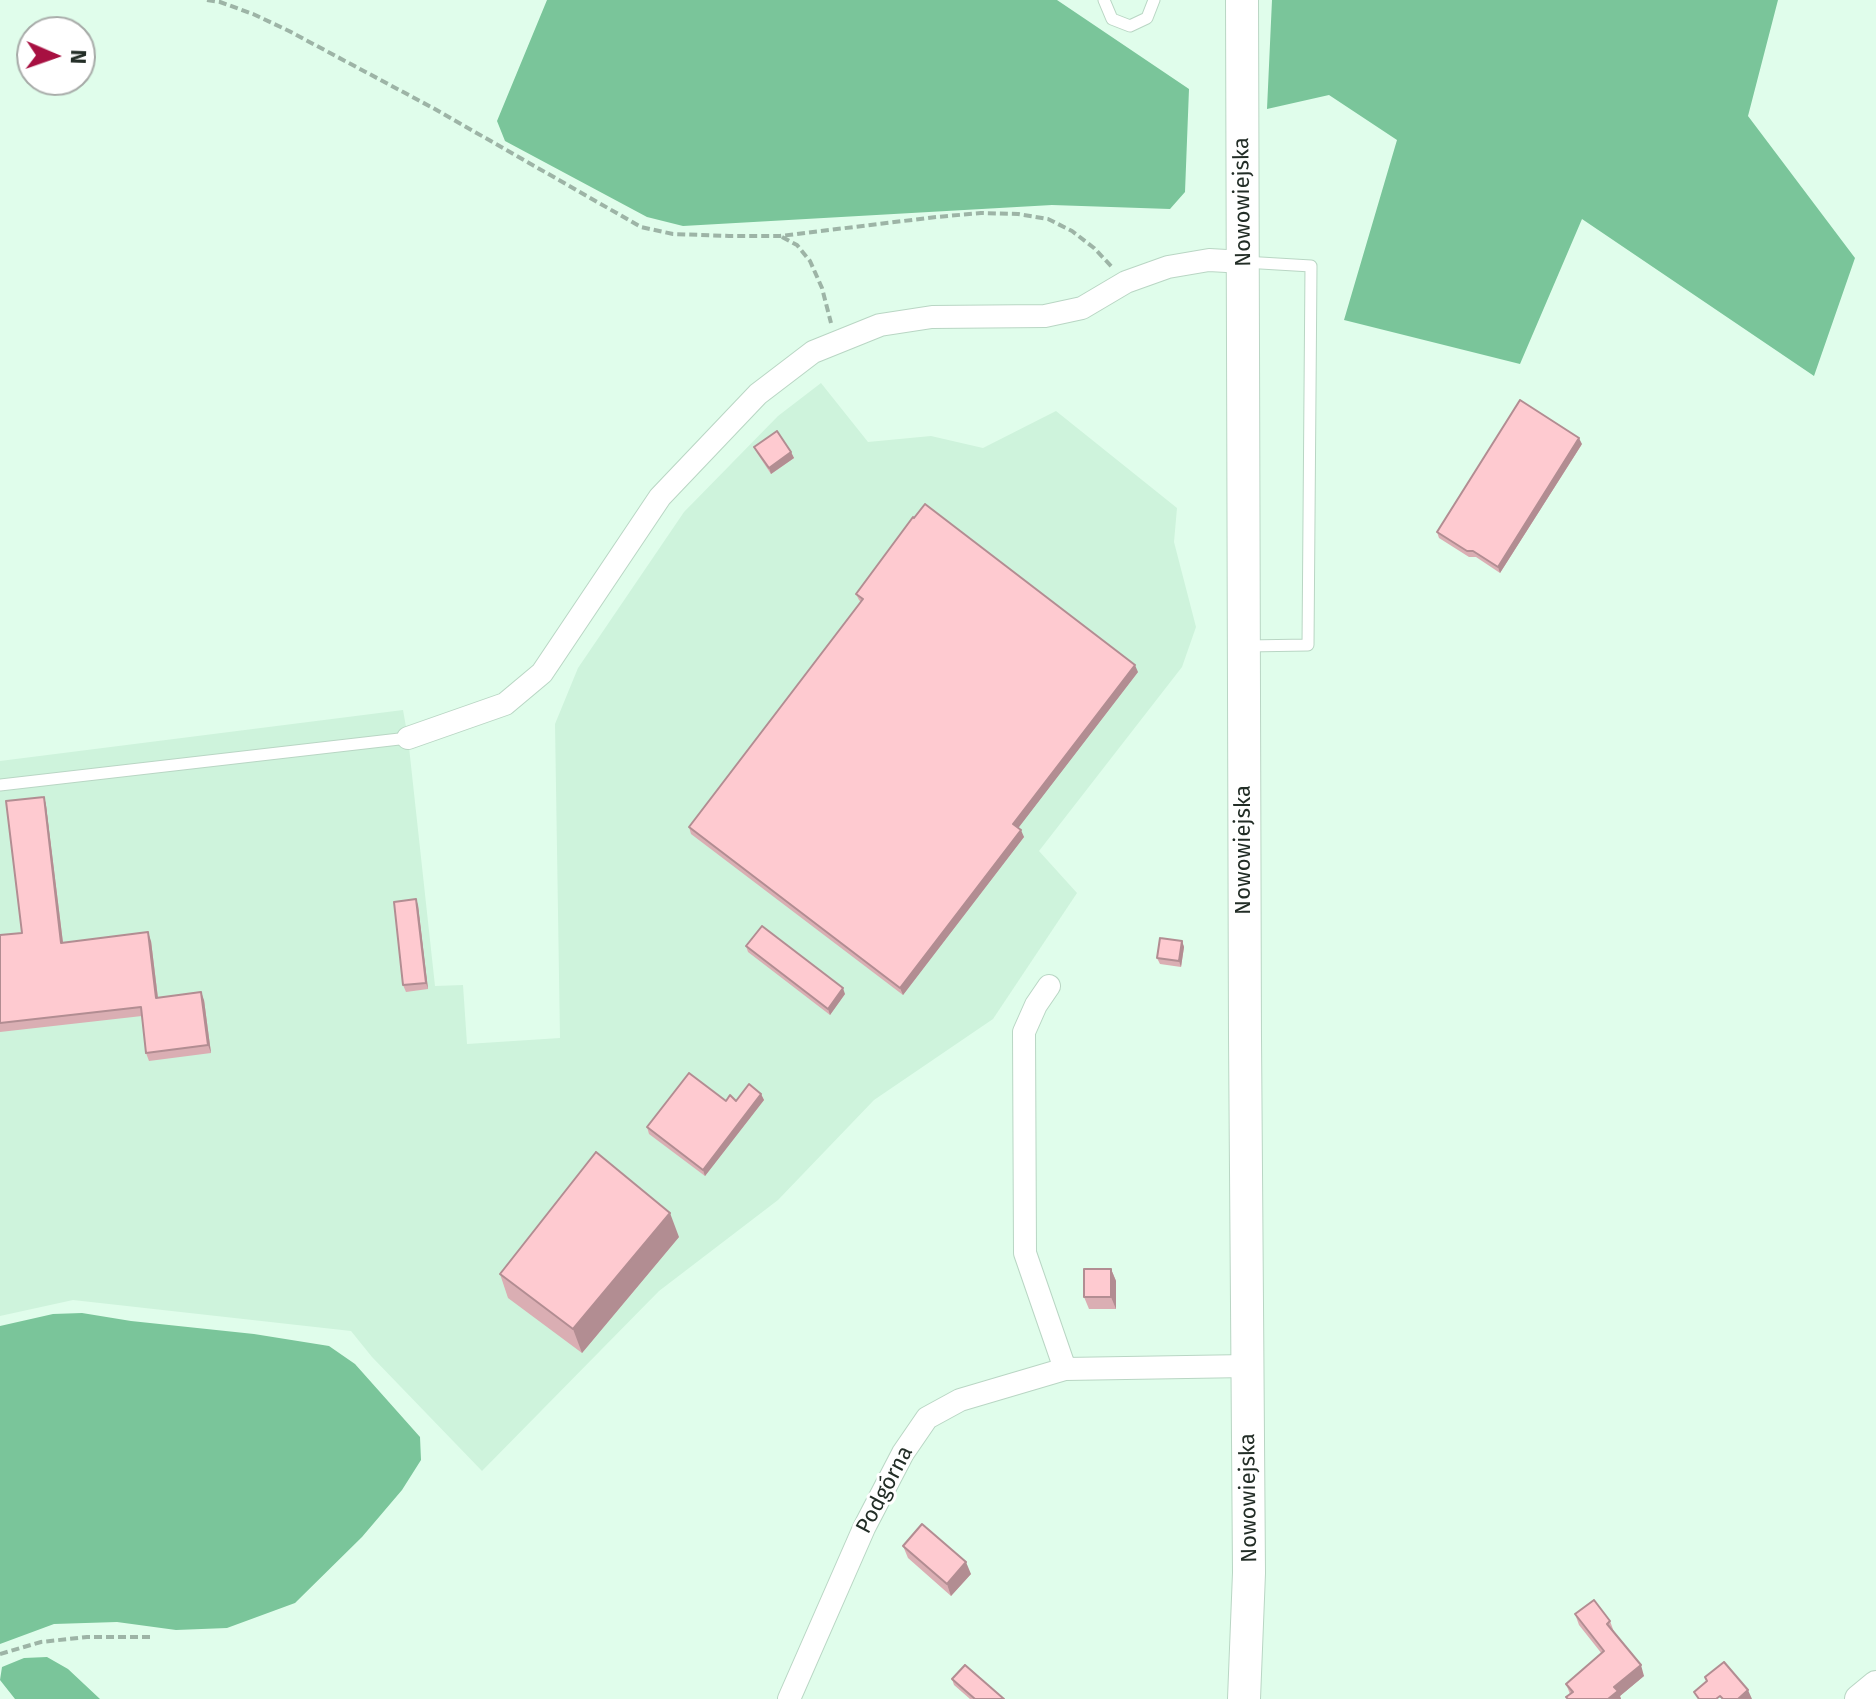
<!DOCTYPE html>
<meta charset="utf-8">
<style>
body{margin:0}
#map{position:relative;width:1876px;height:1699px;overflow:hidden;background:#e0fdeb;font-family:"Fira Sans",sans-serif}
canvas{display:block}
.north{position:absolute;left:16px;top:16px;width:80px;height:80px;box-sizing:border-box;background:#fff;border:2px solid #a7aba8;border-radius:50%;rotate:92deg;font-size:22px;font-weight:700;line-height:32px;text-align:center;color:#222d26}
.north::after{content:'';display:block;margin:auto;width:28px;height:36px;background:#a71041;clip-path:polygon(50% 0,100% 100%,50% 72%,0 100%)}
</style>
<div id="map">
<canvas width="1876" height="1699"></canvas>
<div class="north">N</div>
</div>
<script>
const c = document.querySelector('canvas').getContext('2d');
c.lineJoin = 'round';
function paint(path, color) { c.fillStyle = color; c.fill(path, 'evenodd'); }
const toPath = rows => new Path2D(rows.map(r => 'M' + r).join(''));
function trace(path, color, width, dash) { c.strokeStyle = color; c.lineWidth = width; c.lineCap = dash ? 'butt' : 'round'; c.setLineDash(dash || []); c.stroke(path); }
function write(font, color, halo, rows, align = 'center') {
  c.font = font + ' "Fira Sans",sans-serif'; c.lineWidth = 6; c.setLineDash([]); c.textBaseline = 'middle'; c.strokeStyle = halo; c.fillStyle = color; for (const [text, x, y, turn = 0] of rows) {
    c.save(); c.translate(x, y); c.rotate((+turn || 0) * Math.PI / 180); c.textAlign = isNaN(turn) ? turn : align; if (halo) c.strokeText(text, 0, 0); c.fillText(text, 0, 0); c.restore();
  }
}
paint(toPath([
 [821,383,868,442,931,436,983,448,1056,411,1177,508,1174,542,1196,627,1182,667,1039,851,1077,893,993,1019,874,1100,778,1200,659,1291,482,1471,372,1357,351,1331,73,1300,0,1316,0,761,403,710,408,738,435,986,463,985,467,1044,560,1038,555,724,578,668,684,512,778,416]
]), '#cef3dc');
paint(toPath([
 [547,0,1057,0,1189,89,1185,192,1170,209,1052,205,683,226,647,217,505,141,497,121],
 [1272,0,1778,0,1748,116,1855,258,1814,376,1582,219,1520,364,1344,320,1397,140,1329,95,1267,109],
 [82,1313,131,1321,254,1334,329,1346,355,1364,420,1437,421,1460,402,1490,362,1537,295,1603,227,1628,176,1630,117,1622,54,1624,0,1644,0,1326,53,1314],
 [47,1657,68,1669,100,1699,15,1699,0,1680,2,1667,24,1658]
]), '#7ac59a');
const service = toPath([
 [1104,0,1112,19,1130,26,1147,18,1154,0],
 [1244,262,1311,266,1308,645,1247,646],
 [0,785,408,738]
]);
const minor = toPath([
 [408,738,505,704,542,673,660,497,758,394,813,352,880,325,932,317,1045,316,1082,308,1126,282,1168,267,1209,260,1244,262],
 [1049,986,1036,1005,1024,1032,1025,1253,1065,1369],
 [789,1699,864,1528,903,1453,927,1418,960,1400,1065,1369,1247,1366]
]);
const tertiary = toPath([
 [1859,1699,1876,1685]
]);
const secondary = toPath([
 [1242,0,1245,1037,1249,1573,1244,1699]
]);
trace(service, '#b9d6c4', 13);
trace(minor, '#b9d6c4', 24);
trace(tertiary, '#b9d6c4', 30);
trace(secondary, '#b9d6c4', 34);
trace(toPath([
 [207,0,220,2,253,14,289,31,433,108,641,227,673,234,729,236,780,236,936,217,981,213,1018,214,1048,219,1072,231,1094,248,1112,267],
 [782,237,797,245,810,261,822,288,831,323],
 [0,1654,41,1642,87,1637,150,1637]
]), '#9db4a6', 4, [8, 4]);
trace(service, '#fff', 11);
trace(minor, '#fff', 22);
trace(tertiary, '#fff', 28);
trace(secondary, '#fff', 32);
paint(toPath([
 [1582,444,1500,573,1476,557,1469,557,1439,538,1437,532],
 [754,447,791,452,794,458,771,474,757,453],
 [856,594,1138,672,1018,828,1024,837,903,995,691,834,689,827,861,602,859,600],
 [44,797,46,805,63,943,151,941,158,998,204,1000,211,1053,149,1061,146,1053,142,1016,0,1032,0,935,22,933],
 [418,905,428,989,406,992,403,985],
 [1182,941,1184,947,1181,967,1160,964,1157,958],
 [746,946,845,994,830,1015,748,952],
 [761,1094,764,1100,705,1176,649,1134,647,1127,726,1101,736,1101],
 [679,1237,582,1353,508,1298,500,1274],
 [1111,1269,1116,1281,1116,1309,1089,1309,1084,1297],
 [903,1546,971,1574,951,1596,908,1558],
 [1575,1614,1610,1621,1614,1632,1644,1676,1620,1696,1621,1699,1567,1699,1566,1697,1570,1694,1566,1684,1602,1654,1579,1625],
 [952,1679,1004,1699,970,1699,954,1685]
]), '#daaeb3');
paint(toPath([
 [1579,438,1582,444,1500,573,1498,567],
 [791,452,794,458,771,474,769,468],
 [1135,665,1138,672,1016,831,1013,824],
 [44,797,46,805,64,951,61,943],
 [1021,830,1024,837,903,995,900,988],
 [416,899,418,905,428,989,426,983],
 [148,932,151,941,159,1007,156,998],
 [1182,941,1184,947,1181,967,1179,961],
 [843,988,845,994,830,1015,828,1009],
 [201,992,204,1000,211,1053,208,1045],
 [761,1094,764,1100,705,1176,703,1170],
 [670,1213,679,1237,582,1353,573,1329],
 [1111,1269,1116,1281,1116,1309,1111,1297],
 [966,1562,971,1574,951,1596,947,1584],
 [1641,1665,1644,1676,1620,1696,1621,1699,1608,1699,1614,1687],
 [1748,1690,1752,1699,1738,1699]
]), '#b28d92');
const building = toPath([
 [1520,400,1579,438,1498,567,1473,551,1467,551,1437,532,1520,400],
 [777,431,791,452,769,468,754,447,777,431],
 [925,504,1135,665,1013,824,1021,830,900,988,689,827,863,599,856,594,913,517,914,518,925,504],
 [44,797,61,943,148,932,156,998,201,992,208,1045,146,1053,141,1007,0,1023,0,935,22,933,6,801,44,797],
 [416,899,426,983,403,985,394,902,416,899],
 [762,926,843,988,828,1009,746,946,762,926],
 [1160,938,1182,941,1179,961,1157,958,1160,938],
 [689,1073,726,1101,730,1095,736,1101,749,1084,761,1094,703,1170,647,1127,689,1073],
 [596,1152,670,1213,573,1329,500,1274,596,1152],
 [1084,1269,1111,1269,1111,1297,1084,1297,1084,1269],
 [922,1524,966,1562,947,1584,903,1546,922,1524],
 [1594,1600,1610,1621,1607,1624,1641,1665,1614,1687,1618,1691,1608,1699,1568,1699,1566,1697,1573,1692,1566,1684,1604,1651,1575,1614,1594,1600],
 [1724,1662,1748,1690,1738,1699,1723,1699,1720,1696,1716,1699,1699,1699,1694,1692,1707,1681,1705,1677,1724,1662],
 [965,1665,1004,1699,975,1699,952,1679,965,1665]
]);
paint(building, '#fecad0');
trace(building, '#b28d92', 2);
write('22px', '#222d26', '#fff', [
 ["Nowowiejska",1243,202,-91],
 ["Nowowiejska",1244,850,-90],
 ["Podgórna",885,1490,-62],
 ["Nowowiejska",1249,1498,-91]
]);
</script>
